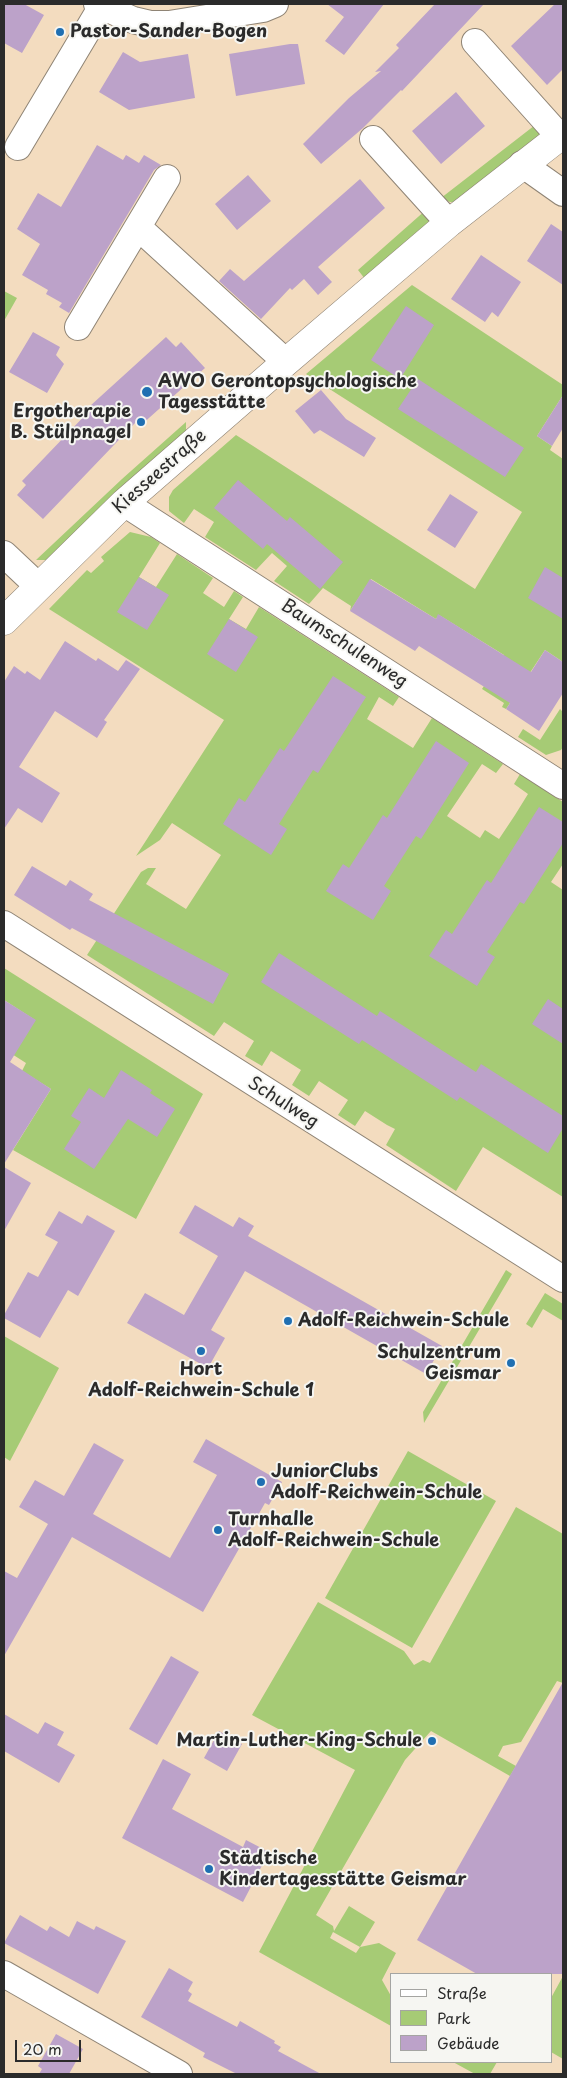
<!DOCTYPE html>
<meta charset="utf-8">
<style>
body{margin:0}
#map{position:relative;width:567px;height:2078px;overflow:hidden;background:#f3dcbf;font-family:"Playpen Sans",sans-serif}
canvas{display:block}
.frame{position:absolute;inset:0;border:5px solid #2b2b2b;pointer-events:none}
.legend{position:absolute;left:390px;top:1973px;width:162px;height:90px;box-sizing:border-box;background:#f6f6f2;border:1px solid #a5a5a2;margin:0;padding:6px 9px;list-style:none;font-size:15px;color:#2b2b2b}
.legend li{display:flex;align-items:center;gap:10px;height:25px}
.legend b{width:25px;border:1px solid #a5a5a2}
.scale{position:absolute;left:15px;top:2040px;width:66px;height:22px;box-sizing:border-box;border:2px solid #2b2b2b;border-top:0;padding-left:6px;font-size:15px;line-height:18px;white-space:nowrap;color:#2b2b2b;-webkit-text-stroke:4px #f6f6f2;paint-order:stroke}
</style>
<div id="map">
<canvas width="567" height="2078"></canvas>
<div class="frame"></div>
<ul class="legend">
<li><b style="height:6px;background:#fff"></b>Straße</li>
<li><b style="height:14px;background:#a6cb75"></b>Park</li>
<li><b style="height:14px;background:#bca2c9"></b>Gebäude</li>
</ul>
<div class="scale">20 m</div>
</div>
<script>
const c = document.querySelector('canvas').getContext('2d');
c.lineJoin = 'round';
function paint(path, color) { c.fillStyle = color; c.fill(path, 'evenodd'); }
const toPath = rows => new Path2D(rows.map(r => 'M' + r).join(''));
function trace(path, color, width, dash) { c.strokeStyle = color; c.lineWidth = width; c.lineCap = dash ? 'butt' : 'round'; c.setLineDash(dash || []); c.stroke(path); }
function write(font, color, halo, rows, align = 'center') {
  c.font = font + ' "Playpen Sans",sans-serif'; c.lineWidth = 4; c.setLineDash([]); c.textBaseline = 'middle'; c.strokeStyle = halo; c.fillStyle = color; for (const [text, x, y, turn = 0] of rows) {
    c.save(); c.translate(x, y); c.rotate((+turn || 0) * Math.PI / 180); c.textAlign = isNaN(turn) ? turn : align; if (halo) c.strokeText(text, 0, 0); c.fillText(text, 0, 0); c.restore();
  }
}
paint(toPath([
 [539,122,543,133,457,202,450,202,441,198],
 [427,209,429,221,426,228,365,279,358,270],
 [412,285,563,385,563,395,537,436,552,446,550,450,563,459,563,662,545,650,506,709,502,707,504,703,482,689,504,655,439,615,436,619,371,579,350,611,351,606,323,588,309,604,274,581,287,566,272,553,256,570,205,537,214,522,194,509,184,523,169,511,169,497,173,490,236,435,475,589,522,512,306,374],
 [4,291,17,298,4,321],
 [186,422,186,433,47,560,36,560,122,479],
 [130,532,151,537,160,543,139,577,156,587,177,554,213,578,203,593,224,607,234,591,243,597,229,619,246,629,259,607,399,697,393,706,379,697,367,719,413,748,432,718,503,764,496,773,482,764,447,816,480,838,485,830,499,839,515,815,528,794,514,784,520,774,563,802,563,864,551,882,563,890,563,1197,483,1147,456,1191,386,1145,395,1129,387,1125,365,1111,355,1126,338,1115,348,1100,319,1081,309,1096,292,1085,301,1070,271,1051,262,1066,245,1056,254,1041,224,1022,214,1036,87,955,141,872,148,868,156,868,146,884,186,909,221,855,172,823,160,840,136,856,224,720,49,609,87,570,91,573,104,561,101,557],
 [560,709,563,712,563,747,561,750,546,755,518,737,523,729,540,740],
 [4,968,203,1094,136,1219,13,1150,51,1089,22,1071,26,1063,4,1049,4,1038,18,1047,35,1020,4,1000],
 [506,1270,512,1274,424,1423,423,1412],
 [545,1293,563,1304,563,1321,543,1309,532,1328,526,1324],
 [4,1336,59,1368,10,1461,4,1457],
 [408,1451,496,1501,412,1648,325,1598],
 [516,1507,563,1534,563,1683,557,1681,521,1742,503,1746,498,1756,516,1766,510,1776,431,1731,405,1760,316,1915,333,1926,334,1931,349,1906,375,1922,360,1947,379,1943,396,1953,382,1980,391,1996,391,2026,259,1952,355,1770,252,1715,318,1602,404,1651,414,1665,423,1660,430,1663],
 [333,1932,360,1947,356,1953,330,1938],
 [563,1976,563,2059,551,2052,551,1998],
 [453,2062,497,2062,490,2074,475,2074]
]), '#a6cb75');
paint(toPath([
 [4,4,24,4,44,15,22,53,4,43],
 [327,4,384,4,344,55,325,41,344,17],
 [435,4,484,4,402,91,401,90,363,128,321,164,303,144,349,98,381,71,375,72,399,48,396,45],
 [555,4,563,4,563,69,547,85,511,46],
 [290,44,298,44,305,84,236,96,229,54],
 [123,52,140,62,188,54,195,98,129,110,99,92],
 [456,92,485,126,441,164,412,131],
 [97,145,123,160,126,155,139,163,144,155,161,165,154,170,69,313,59,307,62,303,46,294,48,290,22,275,40,244,17,229,38,193,61,207],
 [248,175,271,201,237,230,215,204],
 [360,179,385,208,318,267,332,282,318,295,304,279,292,290,290,288,261,319,219,281,230,269,244,281],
 [551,224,563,232,563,285,527,261],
 [481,255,521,282,498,317,492,312,485,322,451,299],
 [406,306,434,325,400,379,371,360],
 [33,332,60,347,56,355,64,364,47,393,9,372],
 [166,337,176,347,181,342,205,368,140,426,136,422,43,519,17,495,26,485,22,481,92,408,90,406],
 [418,379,524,448,505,477,398,409],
 [321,390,346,419,376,438,364,457,320,430,314,434,295,411],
 [563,395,563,428,552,446,537,436],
 [238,480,287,521,290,517,343,562,320,589,267,544,263,549,214,508],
 [450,494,478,512,455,548,427,530],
 [545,567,563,578,563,619,528,598],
 [139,577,169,595,147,630,117,612],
 [370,579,436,619,438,614,531,672,545,650,563,662,563,693,539,731,506,709,510,703,419,646,415,651,350,611],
 [229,619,258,637,236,672,207,654],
 [65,641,96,661,98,658,118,671,126,660,140,669,104,720,107,722,97,738,55,711,19,767,60,793,42,823,18,808,4,829,4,682,14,666,25,674,27,671,40,680],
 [333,676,366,697,318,773,313,770,279,824,287,829,271,855,223,824,239,798,245,802,280,748,284,751],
 [436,741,469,763,421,839,416,836,384,886,391,891,373,920,326,891,343,864,349,868,383,815,387,818],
 [539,807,563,822,563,843,524,904,520,902,487,952,495,957,477,986,429,956,446,930,452,934,487,880,491,883],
 [32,866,66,886,70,880,93,894,89,900,229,974,213,1004,72,928,70,930,14,895],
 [279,953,377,1016,380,1011,476,1072,481,1064,563,1116,563,1128,548,1153,460,1097,457,1101,362,1040,359,1044,261,982],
 [548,999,563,1009,563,1044,532,1024],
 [4,1000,36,1020,10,1062,51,1089,4,1164],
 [121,1070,152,1090,150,1093,175,1109,157,1137,128,1119,94,1169,64,1149,81,1122,71,1116,89,1088,104,1098],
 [4,1167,31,1183,4,1231],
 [195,1205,233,1227,239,1217,254,1226,248,1236,442,1346,426,1374,245,1271,211,1330,225,1338,208,1368,127,1323,145,1293,184,1315,218,1256,179,1233],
 [59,1211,82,1224,87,1215,115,1231,78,1296,68,1290,40,1338,4,1318,4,1315,28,1272,38,1277,58,1242,45,1235],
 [206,1439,282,1482,269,1505,265,1503,203,1612,72,1537,4,1656,4,1571,17,1578,48,1524,19,1507,35,1480,64,1496,94,1443,124,1460,93,1514,170,1558,217,1475,193,1462],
 [171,1656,199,1672,157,1745,129,1729],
 [563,1682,563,1974,477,1974,417,1940],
 [4,1714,38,1734,45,1722,64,1732,57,1745,75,1755,59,1783,4,1751],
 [219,1731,242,1744,227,1771,204,1758],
 [163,1759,191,1774,172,1809,243,1847,246,1840,269,1852,243,1902,122,1838],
 [20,1915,47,1931,50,1926,69,1937,77,1921,94,1930,96,1926,126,1941,98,1994,4,1943],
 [169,1968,193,1982,188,1991,192,1994,188,2001,237,2027,240,2021,275,2041,274,2043,281,2047,278,2051,321,2074,237,2074,203,2057,205,2053,141,2017],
 [56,2034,83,2049,69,2074,39,2074,42,2069,38,2066]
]), '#bca2c9');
const minor = toPath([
 [97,4,133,20,150,24,169,24,263,9,275,4],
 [475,42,560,137],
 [373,139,449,223],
 [18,147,102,6],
 [522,164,563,193],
 [138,227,286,362],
 [78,327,167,178],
 [124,503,563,786],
 [4,554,38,586],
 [4,924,563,1279],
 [4,1974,179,2074]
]);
const tertiary = toPath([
 [4,621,124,503,286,362,449,223,563,134]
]);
trace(minor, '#8f8475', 28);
trace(tertiary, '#8f8475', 29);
trace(minor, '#fff', 26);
trace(tertiary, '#fff', 28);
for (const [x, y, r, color] of [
 [60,32,5,"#1f6fb2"],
 [147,392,6,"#1f6fb2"],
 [141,422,5,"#1f6fb2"],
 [288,1321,5,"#1f6fb2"],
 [201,1351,5,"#1f6fb2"],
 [511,1363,5,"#1f6fb2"],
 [261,1482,5,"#1f6fb2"],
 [218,1530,5,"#1f6fb2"],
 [432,1741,5,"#1f6fb2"],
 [209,1869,5,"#1f6fb2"]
]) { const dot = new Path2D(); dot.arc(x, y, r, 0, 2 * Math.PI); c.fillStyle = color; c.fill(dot); trace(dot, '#f6f6f2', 2); }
write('bold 18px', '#2b2b2b', '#f6f6f2', [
 ["Pastor-Sander-Bogen",70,32],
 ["AWO Gerontopsychologische",158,382],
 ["Tagesstätte",158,403],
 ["Ergotherapie",131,412,"right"],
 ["B. Stülpnagel",131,433,"right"],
 ["Adolf-Reichwein-Schule",298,1321],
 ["Schulzentrum",501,1353,"right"],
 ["Geismar",501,1374,"right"],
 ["Hort",201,1370,"center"],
 ["Adolf-Reichwein-Schule 1",201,1391,"center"],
 ["JuniorClubs",271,1472],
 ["Adolf-Reichwein-Schule",271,1493],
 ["Turnhalle",228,1520],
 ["Adolf-Reichwein-Schule",228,1541],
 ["Martin-Luther-King-Schule",422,1741,"right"],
 ["Städtische",219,1859],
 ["Kindertagesstätte Geismar",219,1880]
], 'left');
write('18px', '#2b2b2b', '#f6f6f2', [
 ["Kiesseestraße",160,472,-41],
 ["Baumschulenweg",344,644,33],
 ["Schulweg",283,1103,32]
]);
</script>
